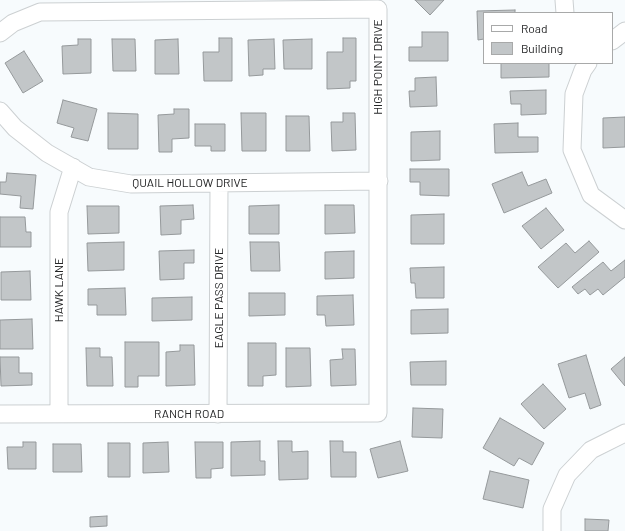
<!DOCTYPE html>
<style>
body{margin:0}
#map{position:relative;width:625px;height:531px;overflow:hidden;background:#f7fbfd;font-family:Barlow,sans-serif}
canvas{display:block}
.legend{position:absolute;left:483px;top:12px;width:130px;height:52px;box-sizing:border-box;background:#fff;border:1px solid #a8a9a9;margin:0;padding:5px 7px;list-style:none;font-size:12px;color:#262728}
.legend li{display:flex;align-items:center;gap:8px;height:20px}
.legend b{width:20px;border:1px solid #a8a9a9}
</style>
<div id="map">
<canvas width="625" height="531"></canvas>
<ul class="legend">
<li><b style="height:5px;background:#fff"></b>Road</li>
<li><b style="height:11px;background:#c2c6c8"></b>Building</li>
</ul>
</div>
<script>
const c = document.querySelector('canvas').getContext('2d');
c.lineJoin = 'round';
function paint(path, color) { c.fillStyle = color; c.fill(path, 'evenodd'); }
const toPath = rows => new Path2D(rows.map(r => 'M' + r).join(''));
function trace(path, color, width, dash) { c.strokeStyle = color; c.lineWidth = width; c.lineCap = dash ? 'butt' : 'round'; c.setLineDash(dash || []); c.stroke(path); }
function write(font, color, halo, rows, align = 'center') {
  c.font = font + ' Barlow,sans-serif'; c.lineWidth = 3; c.setLineDash([]); c.textBaseline = 'middle'; c.strokeStyle = halo; c.fillStyle = color; for (const [text, x, y, turn = 0] of rows) {
    c.save(); c.translate(x, y); c.rotate((+turn || 0) * Math.PI / 180); c.textAlign = isNaN(turn) ? turn : align; if (halo) c.strokeText(text, 0, 0); c.fillText(text, 0, 0); c.restore();
  }
}
const building = toPath([
 [415,0,444,0,430,15,415,0],
 [515,10,515,13,484,13,484,39,478,40,477,11,515,10],
 [422,32,448,32,448,61,409,61,409,47,422,47,422,32],
 [219,38,232,38,232,81,204,81,203,52,219,52,219,38],
 [343,38,356,38,356,81,350,81,350,88,327,89,327,52,343,52,343,38],
 [78,39,91,39,91,73,63,74,62,46,78,45,78,39],
 [112,39,135,39,136,71,113,71,112,39],
 [178,39,179,74,155,74,155,40,178,39],
 [274,39,275,69,263,69,263,75,249,76,248,40,274,39],
 [312,39,312,69,284,69,283,40,312,39],
 [24,51,43,81,23,93,5,63,24,51],
 [501,63,549,63,549,77,501,78,501,63],
 [436,77,437,106,410,107,409,91,415,91,415,78,436,77],
 [546,90,546,114,521,115,521,104,511,104,510,91,546,90],
 [63,100,97,109,88,141,71,137,74,128,57,123,63,100],
 [174,109,189,109,189,138,172,139,172,152,159,152,158,115,174,114,174,109],
 [108,113,138,114,138,149,108,149,108,113],
 [241,113,266,113,266,151,242,151,241,113],
 [343,113,355,113,356,150,332,151,331,122,343,122,343,113],
 [286,116,309,116,310,151,286,151,286,116],
 [625,117,625,147,603,148,603,118,625,117],
 [518,123,518,137,538,137,538,152,495,153,494,124,518,123],
 [195,124,225,124,225,151,211,151,211,146,195,146,195,124],
 [440,131,440,160,411,161,411,132,440,131],
 [410,169,449,169,449,196,420,195,420,182,410,182,410,169],
 [522,172,528,186,546,179,552,193,504,213,492,184,522,172],
 [7,173,36,175,33,209,20,208,21,196,0,194,0,182,6,182,7,173],
 [193,205,194,219,181,220,181,234,161,235,160,206,193,205],
 [279,205,279,234,249,234,249,206,279,205],
 [325,205,354,205,355,233,325,234,325,205],
 [87,206,119,206,119,233,88,234,87,206],
 [546,208,564,230,541,249,522,226,546,208],
 [444,214,444,244,411,244,411,215,444,214],
 [0,217,25,217,26,232,31,232,31,247,0,247,0,217],
 [589,241,599,252,558,288,538,267,566,243,575,253,589,241],
 [124,242,124,270,88,271,87,243,124,242],
 [250,242,279,242,280,271,251,271,250,242],
 [194,250,194,263,184,263,184,279,160,280,159,251,194,250],
 [354,251,354,278,325,279,325,252,354,251],
 [625,260,625,277,603,295,598,289,590,295,585,289,578,294,572,287,603,262,611,271,625,260],
 [444,267,444,298,416,298,415,283,411,283,410,268,444,267],
 [30,271,31,300,1,300,1,272,30,271],
 [125,288,126,315,97,315,97,305,88,305,88,289,125,288],
 [249,293,285,293,285,315,249,316,249,293],
 [353,295,354,325,326,326,325,315,317,315,317,296,353,295],
 [192,297,192,320,152,321,152,298,192,297],
 [448,309,448,333,411,334,411,310,448,309],
 [32,319,33,349,0,349,0,320,32,319],
 [125,342,159,342,159,376,138,376,138,387,125,387,125,342],
 [248,343,276,343,276,375,263,376,263,386,248,386,248,343],
 [180,345,194,345,195,385,166,386,166,352,180,351,180,345],
 [86,348,100,348,100,357,112,357,113,386,87,386,86,348],
 [286,348,310,348,311,386,286,387,286,348],
 [342,349,355,349,356,385,331,386,330,360,343,359,342,349],
 [586,355,601,405,590,409,585,393,569,398,558,364,586,355],
 [0,357,19,357,19,373,32,373,32,385,1,386,0,357],
 [625,357,625,386,611,369,625,357],
 [446,361,446,385,411,385,410,362,446,361],
 [543,384,566,409,544,429,521,404,543,384],
 [413,408,443,409,442,438,412,437,413,408],
 [500,418,544,443,532,465,519,458,514,466,483,448,500,418],
 [260,441,260,461,265,461,265,475,231,476,231,442,260,441],
 [278,441,292,441,292,452,308,451,308,479,279,480,278,441],
 [330,441,343,441,343,452,356,452,356,477,331,477,330,441],
 [400,441,408,471,378,478,370,449,400,441],
 [23,442,36,442,36,469,8,469,7,447,23,447,23,442],
 [168,442,169,472,143,473,143,443,168,442],
 [195,442,223,442,223,468,211,469,211,478,196,478,195,442],
 [108,443,130,443,130,477,108,477,108,443],
 [53,444,81,444,82,472,53,472,53,444],
 [490,471,529,480,523,508,483,499,490,471],
 [107,516,107,526,90,527,90,517,107,516],
 [585,519,609,520,608,531,585,531,585,519]
]);
paint(building, '#c2c6c8');
trace(building, '#95999b', 1);
const minor = toPath([
 [564,0,565,13],
 [0,33,13,23,40,12,378,9,378,413,0,414],
 [612,41,625,31],
 [588,63,583,70,574,94,572,150,591,195,625,220],
 [0,111,15,128,47,153,89,177,131,184,379,181],
 [59,414,59,212,73,167],
 [218,414,219,183],
 [552,531,552,509,567,475,591,450,625,433]
]);
trace(minor, '#ccd0d2', 19);
trace(minor, '#fff', 17);
write('12px', '#262728', '#fff', [
 ["HIGH POINT DRIVE",378,67,-90],
 ["QUAIL HOLLOW DRIVE",190,183],
 ["HAWK LANE",59,290,-90],
 ["EAGLE PASS DRIVE",219,298,-90],
 ["RANCH ROAD",189,414]
]);
</script>
